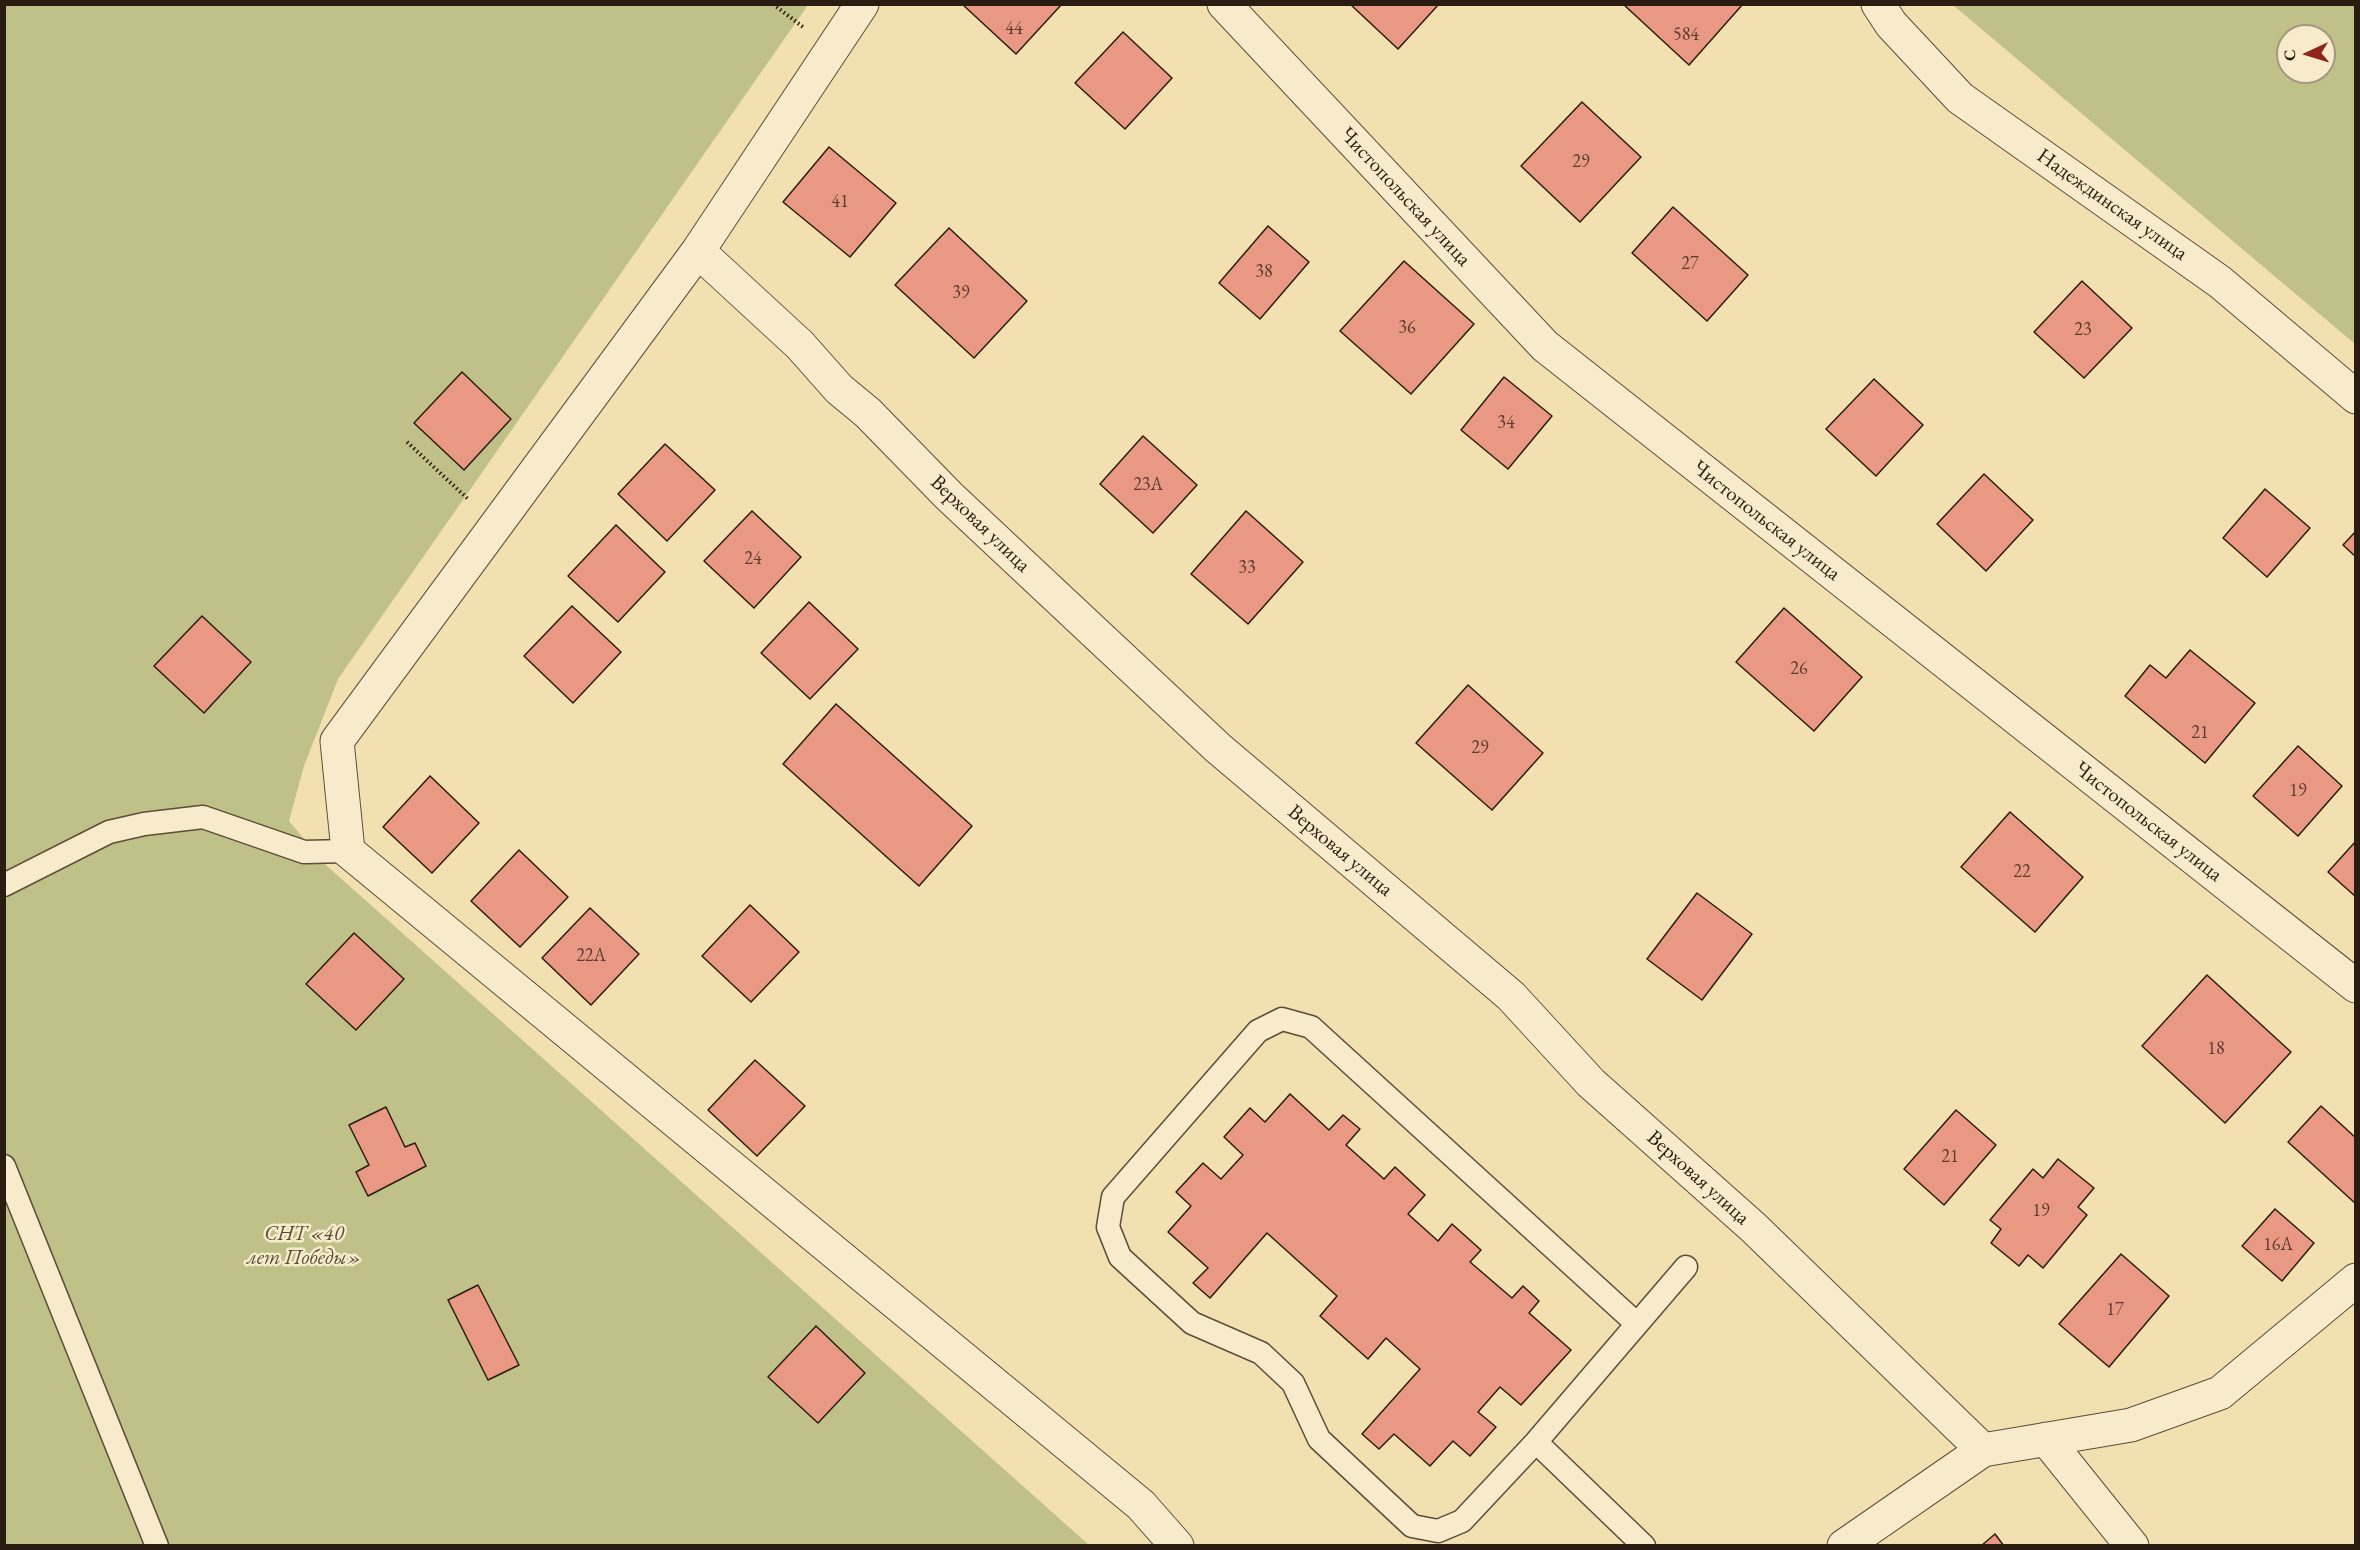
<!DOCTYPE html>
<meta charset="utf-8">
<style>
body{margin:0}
#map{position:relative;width:2360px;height:1550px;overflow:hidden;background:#f2e0b0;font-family:"EB Garamond",serif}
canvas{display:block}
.frame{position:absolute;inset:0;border:6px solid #2a1c11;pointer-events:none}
.north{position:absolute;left:2276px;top:24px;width:60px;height:60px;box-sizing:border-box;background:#f7ebcc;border:2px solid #a59881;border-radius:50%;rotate:266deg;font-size:16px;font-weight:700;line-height:24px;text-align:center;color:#2a1c11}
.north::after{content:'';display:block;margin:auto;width:21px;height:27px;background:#8f2418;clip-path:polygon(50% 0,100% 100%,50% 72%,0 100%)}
</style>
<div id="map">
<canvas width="2360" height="1550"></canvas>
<div class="frame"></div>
<div class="north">С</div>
</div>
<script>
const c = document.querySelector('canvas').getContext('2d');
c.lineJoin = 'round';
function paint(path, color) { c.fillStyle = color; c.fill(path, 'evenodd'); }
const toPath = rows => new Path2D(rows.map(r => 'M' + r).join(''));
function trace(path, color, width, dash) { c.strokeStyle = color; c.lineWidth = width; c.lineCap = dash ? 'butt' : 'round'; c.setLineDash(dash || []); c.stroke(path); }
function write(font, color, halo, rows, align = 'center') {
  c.font = font + ' "EB Garamond",serif'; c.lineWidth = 5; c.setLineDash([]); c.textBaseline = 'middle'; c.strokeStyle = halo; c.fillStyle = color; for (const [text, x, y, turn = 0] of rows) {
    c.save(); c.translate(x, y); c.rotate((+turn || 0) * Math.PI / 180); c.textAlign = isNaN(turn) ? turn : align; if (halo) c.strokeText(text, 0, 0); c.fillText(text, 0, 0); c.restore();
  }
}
paint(toPath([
 [5,5,808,5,338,679,304,766,289,821,327,866,1089,1545,5,1546],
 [1953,5,2355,5,2355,344],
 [2288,36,2324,36,2324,72,2288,72]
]), '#bfc188');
const building = toPath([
 [962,4,1062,4,1016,54,962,4],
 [1350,4,1439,4,1398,49,1350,4],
 [1623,4,1743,4,1689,65,1623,4],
 [1123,32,1172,78,1125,129,1075,83,1123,32],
 [1582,102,1641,157,1580,222,1521,166,1582,102],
 [829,147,896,203,850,257,783,202,829,147],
 [1673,207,1748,275,1707,321,1632,253,1673,207],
 [1268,226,1309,262,1260,319,1219,283,1268,226],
 [949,228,1027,301,974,358,895,285,949,228],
 [1404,261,1474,324,1411,394,1340,331,1404,261],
 [2082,281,2132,328,2084,378,2034,332,2082,281],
 [462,372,511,419,464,470,414,423,462,372],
 [1504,377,1552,416,1508,469,1461,430,1504,377],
 [1874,379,1923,425,1876,476,1826,429,1874,379],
 [1143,436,1197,485,1153,533,1100,484,1143,436],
 [665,444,715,490,667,541,618,494,665,444],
 [1984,474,2033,520,1986,571,1937,524,1984,474],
 [2265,489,2310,528,2267,577,2223,538,2265,489],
 [752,511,801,557,754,608,704,561,752,511],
 [1246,511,1303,562,1248,624,1191,574,1246,511],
 [616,525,665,572,618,622,568,576,616,525],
 [2356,531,2356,557,2343,545,2356,531],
 [809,602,858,649,810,699,761,653,809,602],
 [572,606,621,652,573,703,524,656,572,606],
 [1784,608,1862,677,1814,731,1736,662,1784,608],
 [202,616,251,662,204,713,154,666,202,616],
 [2190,650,2255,703,2205,763,2125,696,2150,665,2166,678,2190,650],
 [1468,685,1543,753,1492,810,1416,743,1468,685],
 [836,704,972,826,919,886,783,764,836,704],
 [2298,746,2342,786,2298,836,2253,796,2298,746],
 [430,776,479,823,432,873,383,827,430,776],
 [2010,812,2083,877,2035,932,1961,867,2010,812],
 [2356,841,2356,897,2328,872,2356,841],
 [519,850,568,897,520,947,471,901,519,850],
 [1697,893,1752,934,1702,1000,1647,959,1697,893],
 [750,905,799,952,751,1002,702,956,750,905],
 [590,908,639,954,591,1005,542,958,590,908],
 [354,933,404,979,356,1030,306,984,354,933],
 [2207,975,2291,1052,2225,1123,2142,1046,2207,975],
 [755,1060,805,1106,757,1156,708,1110,755,1060],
 [1290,1094,1329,1130,1343,1115,1360,1129,1346,1145,1384,1179,1395,1167,1425,1195,1408,1214,1438,1241,1452,1224,1481,1250,1470,1262,1512,1298,1523,1286,1539,1301,1529,1313,1571,1350,1521,1405,1500,1387,1478,1412,1496,1427,1470,1456,1453,1441,1430,1466,1394,1434,1379,1449,1362,1434,1420,1369,1386,1338,1368,1359,1320,1316,1337,1296,1267,1233,1210,1298,1193,1283,1208,1268,1168,1232,1191,1206,1176,1192,1203,1163,1221,1179,1243,1155,1224,1137,1250,1108,1265,1122,1290,1094],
 [2321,1106,2356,1138,2356,1204,2288,1142,2321,1106],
 [386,1107,405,1147,415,1143,426,1166,368,1196,356,1172,369,1165,349,1125,386,1107],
 [1956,1110,1996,1145,1944,1205,1904,1169,1956,1110],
 [2058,1159,2094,1188,2078,1207,2087,1215,2043,1268,2028,1255,2019,1266,1991,1243,2001,1229,1990,1220,2033,1169,2043,1178,2058,1159],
 [2275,1209,2314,1243,2282,1281,2242,1246,2275,1209],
 [2121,1254,2169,1296,2109,1367,2059,1324,2121,1254],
 [478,1285,519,1365,488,1380,448,1300,478,1285],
 [816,1326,865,1373,818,1423,768,1377,816,1326],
 [1995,1534,2004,1546,1981,1546,1995,1534]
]);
paint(building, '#e99983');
trace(building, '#2a1c11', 1.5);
const service = toPath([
 [4,885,109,832,144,824,203,817,304,852,348,851],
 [4,1166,157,1546],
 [1637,1324,1311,1027,1282,1019,1258,1031,1113,1197,1108,1227,1120,1257,1192,1323,1261,1353,1293,1383,1319,1439,1412,1526,1438,1531,1462,1521,1536,1442,1686,1267],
 [1536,1442,1644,1546]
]);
const minor = toPath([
 [862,4,698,251,337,741,348,851,1141,1505,1177,1546],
 [1224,4,1545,346,2356,986],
 [1878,4,1891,24,1960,98,2220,282,2356,397],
 [698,251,800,345,839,389,868,413,949,496,1218,748,1511,996,1591,1083,1754,1228,1983,1450],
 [2046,1439,2132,1546],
 [1844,1546,1983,1450,2131,1425,2220,1393,2356,1280]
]);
trace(service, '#5c4d39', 25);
trace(minor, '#5c4d39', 35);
trace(toPath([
 [773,4,803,27],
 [407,442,469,500]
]), '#2a1c11', 4, [1.5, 3]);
trace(service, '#f7ebcc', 22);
trace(minor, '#f7ebcc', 33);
write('18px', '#5a3b2e', null, [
 ["44",1014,29],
 ["584",1686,35],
 ["29",1581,162],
 ["41",840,202],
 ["27",1690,264],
 ["38",1264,272],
 ["39",961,293],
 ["36",1407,328],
 ["23",2083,330],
 ["34",1506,423],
 ["23А",1148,485],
 ["24",753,559],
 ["33",1247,568],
 ["26",1799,669],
 ["21",2200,733],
 ["29",1480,748],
 ["19",2298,791],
 ["22",2022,872],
 ["22А",591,956],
 ["18",2216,1049],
 ["21",1950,1157],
 ["19",2041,1211],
 ["16А",2278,1245],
 ["17",2115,1310]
]);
write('21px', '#2a1c11', '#f7ebcc', [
 ["Чистопольская улица",1405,197,47],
 ["Надеждинская улица",2112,205,35],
 ["Чистопольская улица",1766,521,38],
 ["Верховая улица",980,524,44],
 ["Чистопольская улица",2148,822,38],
 ["Верховая улица",1340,851,40],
 ["Верховая улица",1698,1178,42]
]);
write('italic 21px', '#574e35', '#f7ebcc', [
 ["СНТ «40",304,1234],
 ["лет Победы»",304,1258]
]);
</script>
